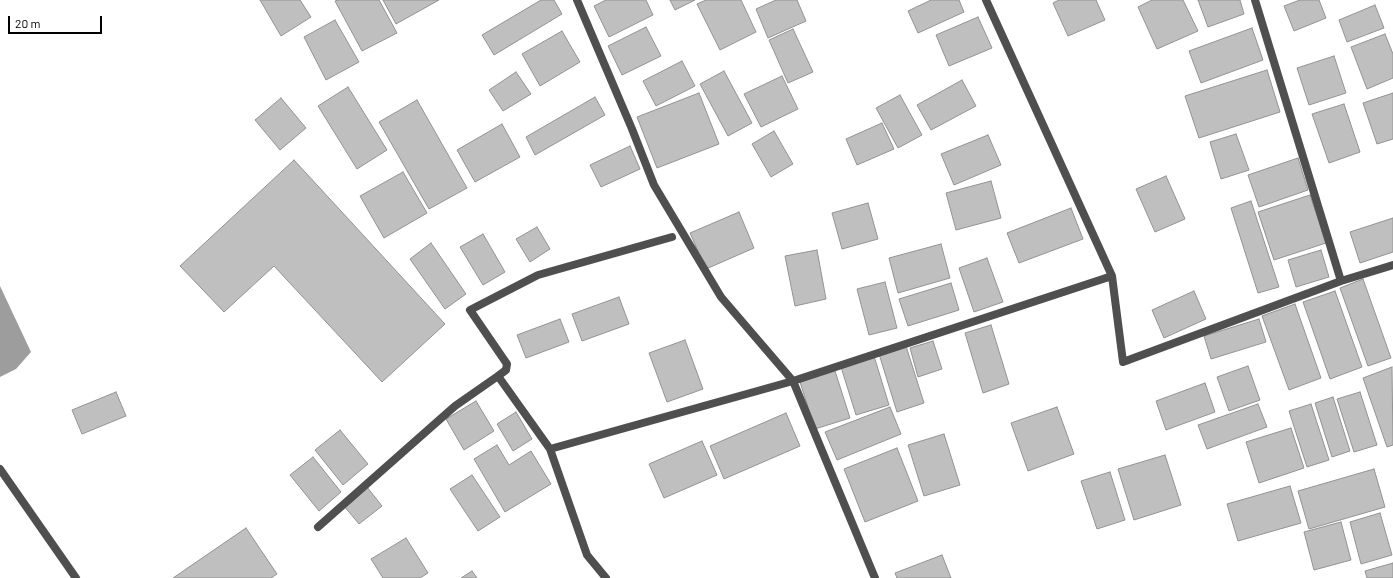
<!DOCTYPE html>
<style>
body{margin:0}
#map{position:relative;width:1393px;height:578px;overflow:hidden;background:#fff;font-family:Barlow,sans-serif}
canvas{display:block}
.scale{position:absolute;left:8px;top:16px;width:94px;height:18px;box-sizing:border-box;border:2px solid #000;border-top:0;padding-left:5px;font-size:12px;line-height:14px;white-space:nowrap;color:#000;-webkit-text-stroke:3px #fff;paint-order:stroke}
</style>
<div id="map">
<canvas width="1393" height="578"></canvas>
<div class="scale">20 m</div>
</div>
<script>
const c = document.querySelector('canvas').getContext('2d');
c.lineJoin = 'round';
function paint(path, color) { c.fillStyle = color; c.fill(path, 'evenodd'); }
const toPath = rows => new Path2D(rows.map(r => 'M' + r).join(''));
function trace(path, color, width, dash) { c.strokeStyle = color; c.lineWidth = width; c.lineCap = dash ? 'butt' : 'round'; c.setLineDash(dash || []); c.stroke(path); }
paint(toPath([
 [0,286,31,352,16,369,0,377]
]), '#9d9d9d');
const building = toPath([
 [260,0,300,0,311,17,281,36,260,0],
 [338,0,379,0,397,33,362,51,335,1,338,0],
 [383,0,439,0,396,24,383,0],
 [541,0,554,0,562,14,494,55,482,35,541,0],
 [606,0,646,0,653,15,609,37,594,6,606,0],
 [670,0,695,0,675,10,670,0],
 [706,0,741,0,756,32,720,50,697,4,706,0],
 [776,0,797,0,806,21,768,38,756,9,776,0],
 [931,0,959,0,964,12,918,33,908,11,931,0],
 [1059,0,1096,0,1105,20,1068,36,1053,3,1059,0],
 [1152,0,1183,0,1198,31,1157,49,1138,7,1152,0],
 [1198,0,1240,0,1244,14,1208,27,1198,0],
 [1300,0,1319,0,1326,18,1294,31,1284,6,1300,0],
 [1375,5,1384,28,1347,42,1339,20,1375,5],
 [978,17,992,48,949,66,936,35,978,17],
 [335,20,359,62,326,80,304,37,335,20],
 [646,27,661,56,622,75,608,46,646,27],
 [1252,28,1263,60,1201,83,1189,51,1252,28],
 [793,29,813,72,788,83,769,40,793,29],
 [562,31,580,62,540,86,522,54,562,31],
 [1385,34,1393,54,1393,78,1367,89,1351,47,1385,34],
 [1334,56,1346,93,1309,105,1297,68,1334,56],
 [682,61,695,86,656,106,643,81,682,61],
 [1267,70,1280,112,1199,138,1185,96,1267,70],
 [724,71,752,123,728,136,700,84,724,71],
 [516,72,531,94,503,111,489,90,516,72],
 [782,76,798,109,761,127,744,94,782,76],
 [962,80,976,106,931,130,917,105,962,80],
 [348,87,387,150,357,169,318,106,348,87],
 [699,93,719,144,657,168,637,117,699,93],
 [1393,93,1393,139,1377,144,1363,103,1393,93],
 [900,95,922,135,898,148,876,108,900,95],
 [595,97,605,115,535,155,526,137,595,97],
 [281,98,306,128,280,150,255,120,281,98],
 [417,100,467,188,429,209,379,122,417,100],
 [1344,104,1360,152,1329,163,1312,114,1344,104],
 [882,123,894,149,857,165,846,139,882,123],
 [502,124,520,157,475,182,457,150,502,124],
 [774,131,793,164,771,177,752,144,774,131],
 [1236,134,1249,170,1221,179,1210,142,1236,134],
 [988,135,1001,165,954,185,941,154,988,135],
 [630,146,640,169,601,187,590,165,630,146],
 [1298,158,1308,190,1259,207,1248,175,1298,158],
 [294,160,445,324,382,382,274,266,224,312,180,266,294,160],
 [403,172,427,213,384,238,360,196,403,172],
 [1166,176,1185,219,1155,232,1136,189,1166,176],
 [991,181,1001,218,956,230,946,193,991,181],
 [1310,195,1326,243,1274,260,1258,212,1310,195],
 [1251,201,1279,287,1258,293,1231,208,1251,201],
 [868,203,878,239,842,249,832,213,868,203],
 [1071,208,1083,239,1019,263,1007,233,1071,208],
 [739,212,754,248,706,269,690,233,739,212],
 [1393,218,1393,252,1360,263,1350,232,1393,218],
 [537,227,550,249,530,262,516,239,537,227],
 [483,234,505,272,483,285,460,247,483,234],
 [431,243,466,294,445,309,410,259,431,243],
 [941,244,950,278,898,293,889,258,941,244],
 [817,250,826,299,795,306,785,256,817,250],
 [1321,250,1329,277,1296,287,1288,260,1321,250],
 [987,258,1003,302,974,312,959,268,987,258],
 [1363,279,1391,358,1368,366,1340,288,1363,279],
 [885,282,897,328,869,335,857,289,885,282],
 [951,283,959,310,908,326,899,299,951,283],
 [1194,291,1206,319,1164,338,1152,310,1194,291],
 [1335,291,1362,367,1330,379,1303,302,1335,291],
 [619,297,629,324,582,341,572,314,619,297],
 [1295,304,1321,378,1289,390,1262,316,1295,304],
 [560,319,569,342,526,358,517,335,560,319],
 [1259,319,1266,342,1211,359,1204,336,1259,319],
 [991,325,1009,384,983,393,965,333,991,325],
 [685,340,703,389,667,402,649,353,685,340],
 [933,341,942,369,918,377,910,348,933,341],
 [906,346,924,403,897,412,879,354,906,346],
 [874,356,889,405,856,415,841,367,874,356],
 [1248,366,1260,400,1229,411,1217,377,1248,366],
 [1392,367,1393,445,1387,447,1363,378,1392,367],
 [835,371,850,418,815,429,800,382,835,371],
 [1205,383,1215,412,1166,430,1156,401,1205,383],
 [116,392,126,416,82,434,72,410,116,392],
 [1360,392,1377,445,1354,452,1337,399,1360,392],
 [1333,397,1350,451,1332,457,1315,403,1333,397],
 [476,401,494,431,464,450,446,419,476,401],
 [1258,404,1267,427,1207,449,1198,425,1258,404],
 [1311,404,1329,460,1307,467,1289,411,1311,404],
 [890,407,901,434,837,460,825,432,890,407],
 [1057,407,1074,454,1028,471,1011,423,1057,407],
 [516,412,532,439,513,451,497,424,516,412],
 [786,413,800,446,724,479,710,446,786,413],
 [1291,428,1304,468,1259,483,1246,442,1291,428],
 [340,430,368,464,343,485,315,450,340,430],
 [944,434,960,485,924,496,908,445,944,434],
 [702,441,717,475,664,498,649,464,702,441],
 [497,445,509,465,531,451,551,484,505,512,474,459,497,445],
 [897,448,918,501,865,522,844,469,897,448],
 [1165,455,1181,505,1134,520,1118,469,1165,455],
 [313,457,341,492,319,511,290,475,313,457],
 [1374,469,1385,507,1309,529,1298,491,1374,469],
 [1110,472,1125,520,1097,529,1081,481,1110,472],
 [472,475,500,517,478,531,450,489,472,475],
 [1290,486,1301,523,1238,541,1227,504,1290,486],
 [367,487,382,506,359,524,344,506,367,487],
 [1380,513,1392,555,1361,564,1350,522,1380,513],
 [1341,522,1351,560,1314,570,1304,532,1341,522],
 [246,528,277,574,271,578,173,578,246,528],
 [406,538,428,573,420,578,383,578,371,559,406,538],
 [942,555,951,578,897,578,895,573,942,555],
 [1393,563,1393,578,1367,578,1365,571,1393,563],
 [472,571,477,578,461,578,472,571]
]);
paint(building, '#bfbfbf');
trace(building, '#939393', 1);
trace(toPath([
 [577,0,632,129,654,185,721,297,793,381,875,578],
 [986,0,1112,276,1123,362,1341,281,1393,265],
 [1255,0,1341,281],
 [498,376,506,370,507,364,470,310,538,275,672,237],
 [550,449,793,381,1112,276],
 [0,469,76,578],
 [318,527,455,406,498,376,550,449,587,555,606,578]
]), '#4f4f4f', 8);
</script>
